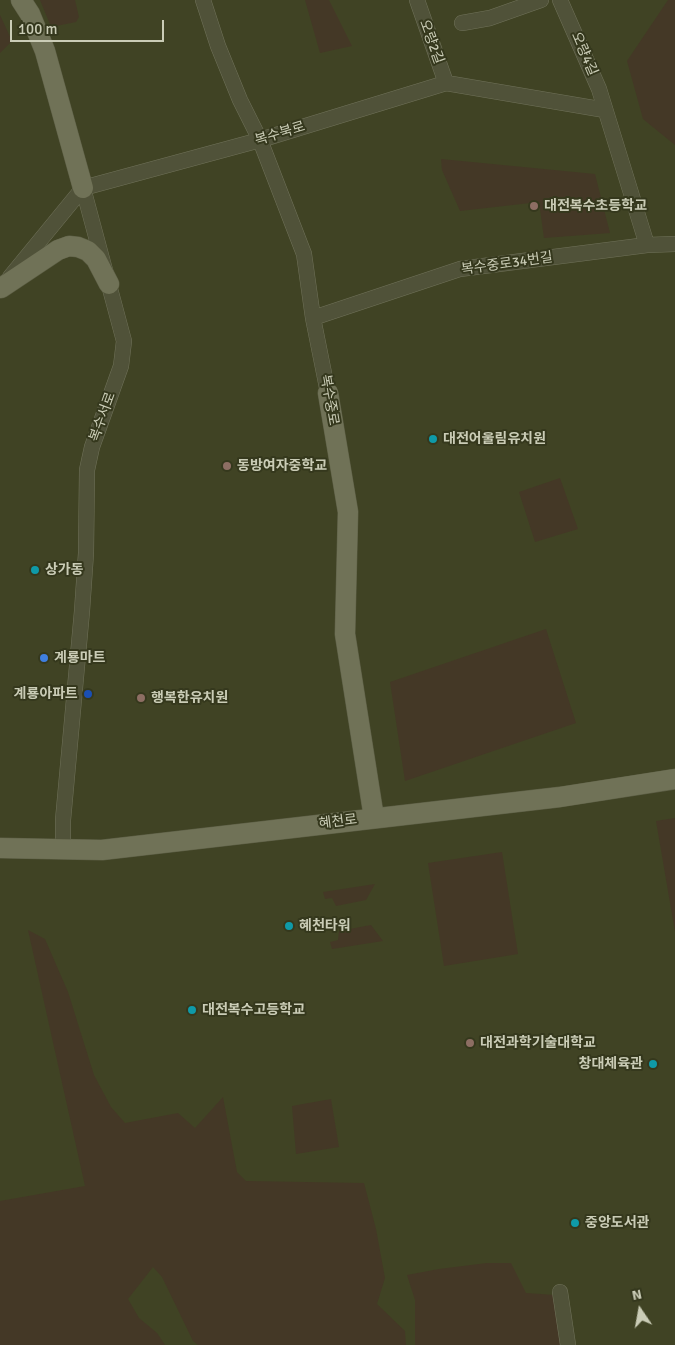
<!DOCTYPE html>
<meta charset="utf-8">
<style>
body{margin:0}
#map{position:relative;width:675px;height:1345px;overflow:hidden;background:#404324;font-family:Signika,sans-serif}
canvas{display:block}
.north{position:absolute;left:615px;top:1285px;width:50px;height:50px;-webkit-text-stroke:4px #35381d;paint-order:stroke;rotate:348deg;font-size:14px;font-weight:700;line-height:20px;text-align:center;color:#caccb6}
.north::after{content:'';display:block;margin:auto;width:18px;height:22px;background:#caccb6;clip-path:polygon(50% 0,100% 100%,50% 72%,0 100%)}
.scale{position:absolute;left:10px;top:20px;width:154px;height:22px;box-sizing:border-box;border:2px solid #caccb6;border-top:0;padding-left:6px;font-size:15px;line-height:18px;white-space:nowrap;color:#caccb6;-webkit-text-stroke:4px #35381d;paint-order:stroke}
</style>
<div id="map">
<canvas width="675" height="1345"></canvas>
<div class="north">N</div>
<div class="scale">100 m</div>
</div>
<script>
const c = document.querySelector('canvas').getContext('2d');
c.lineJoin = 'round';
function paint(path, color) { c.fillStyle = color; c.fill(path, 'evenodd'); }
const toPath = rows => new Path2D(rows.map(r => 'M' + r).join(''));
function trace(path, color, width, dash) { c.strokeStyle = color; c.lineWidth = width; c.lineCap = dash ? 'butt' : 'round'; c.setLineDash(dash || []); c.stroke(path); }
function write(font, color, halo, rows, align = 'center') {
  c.font = font + ' Signika,"Noto Sans KR",sans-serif'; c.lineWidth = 4; c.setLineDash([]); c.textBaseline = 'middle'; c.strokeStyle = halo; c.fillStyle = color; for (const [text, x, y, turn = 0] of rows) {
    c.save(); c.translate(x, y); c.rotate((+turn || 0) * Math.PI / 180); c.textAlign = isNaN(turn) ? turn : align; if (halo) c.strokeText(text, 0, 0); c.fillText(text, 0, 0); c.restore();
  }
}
paint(toPath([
 [40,0,75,0,79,17,76,22,51,27],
 [305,0,329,0,352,46,320,53],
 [668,0,675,0,675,145,643,119,627,61],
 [0,15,12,41,0,53],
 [441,159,595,174,610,233,544,238,539,202,460,211,442,170],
 [560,478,578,529,535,542,519,492],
 [546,629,576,723,405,781,390,682],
 [675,818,675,932,656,821],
 [502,852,518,954,444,966,428,863],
 [375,884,366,900,336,906,332,898,325,899,323,892],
 [371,925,383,941,332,949,330,942,338,940,339,931],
 [28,930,45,939,68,992,94,1075,111,1107,125,1123,178,1113,195,1128,223,1097,237,1172,246,1181,364,1183,376,1229,385,1278,377,1304,405,1331,406,1345,198,1345,193,1341,162,1277,153,1267,128,1299,139,1318,157,1333,165,1345,0,1345,0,1201,85,1186],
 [331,1099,339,1147,296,1154,292,1106],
 [487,1263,511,1263,526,1293,555,1295,563,1345,415,1345,415,1300,407,1275,439,1269]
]), '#443826');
const minor = toPath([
 [203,0,218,46,240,100,260,140,304,254,313,318,328,393],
 [417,0,446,83],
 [560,0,599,89,647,245],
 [462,23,490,18,541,0],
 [10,277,83,188,260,140,446,83,605,110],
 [313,318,460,269,647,245,675,244],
 [63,849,63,820,82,611,86,553,87,470,92,447,121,366,124,341,83,188],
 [560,1292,568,1345]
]);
const major = toPath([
 [21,0,30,14,45,51,83,188],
 [1,288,58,250,69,246,78,247,88,251,96,259,109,284],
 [328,393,348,512,345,634,374,818],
 [0,848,102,850,560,797,675,779]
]);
trace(minor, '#70725a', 16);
trace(major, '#5c5e45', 21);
trace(minor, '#505239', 15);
trace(major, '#707257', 20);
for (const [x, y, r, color] of [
 [534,206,5,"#8d6e63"],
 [433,439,5,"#0f9aa8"],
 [227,466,5,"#8d6e63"],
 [35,570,5,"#0f9aa8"],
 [44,658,5,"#3f7fe0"],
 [88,694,5,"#1a4fb4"],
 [141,698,5,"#8d6e63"],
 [289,926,5,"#0f9aa8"],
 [192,1010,5,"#0f9aa8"],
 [470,1043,5,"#8d6e63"],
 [653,1064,5,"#0f9aa8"],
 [575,1223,5,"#0f9aa8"]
]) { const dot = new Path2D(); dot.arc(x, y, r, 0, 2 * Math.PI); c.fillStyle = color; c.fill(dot); trace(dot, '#35381d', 2); }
write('14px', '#caccb6', '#35381d', [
 ["오량2길",431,42,70],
 ["오량4길",584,54,67],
 ["복수북로",280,134,-17],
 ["복수중로34번길",507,264,-8],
 ["복수중로",329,400,80],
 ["복수서로",103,417,-70],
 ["혜천로",338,822,-7]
]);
write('bold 14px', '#caccb6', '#35381d', [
 ["대전복수초등학교",544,206],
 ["대전어울림유치원",443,439],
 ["동방여자중학교",237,466],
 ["상가동",45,570],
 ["계룡마트",54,658],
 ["계룡아파트",78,694,"right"],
 ["행복한유치원",151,698],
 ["혜천타워",299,926],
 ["대전복수고등학교",202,1010],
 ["대전과학기술대학교",480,1043],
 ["창대체육관",643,1064,"right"],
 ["중앙도서관",585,1223]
], 'left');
</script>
